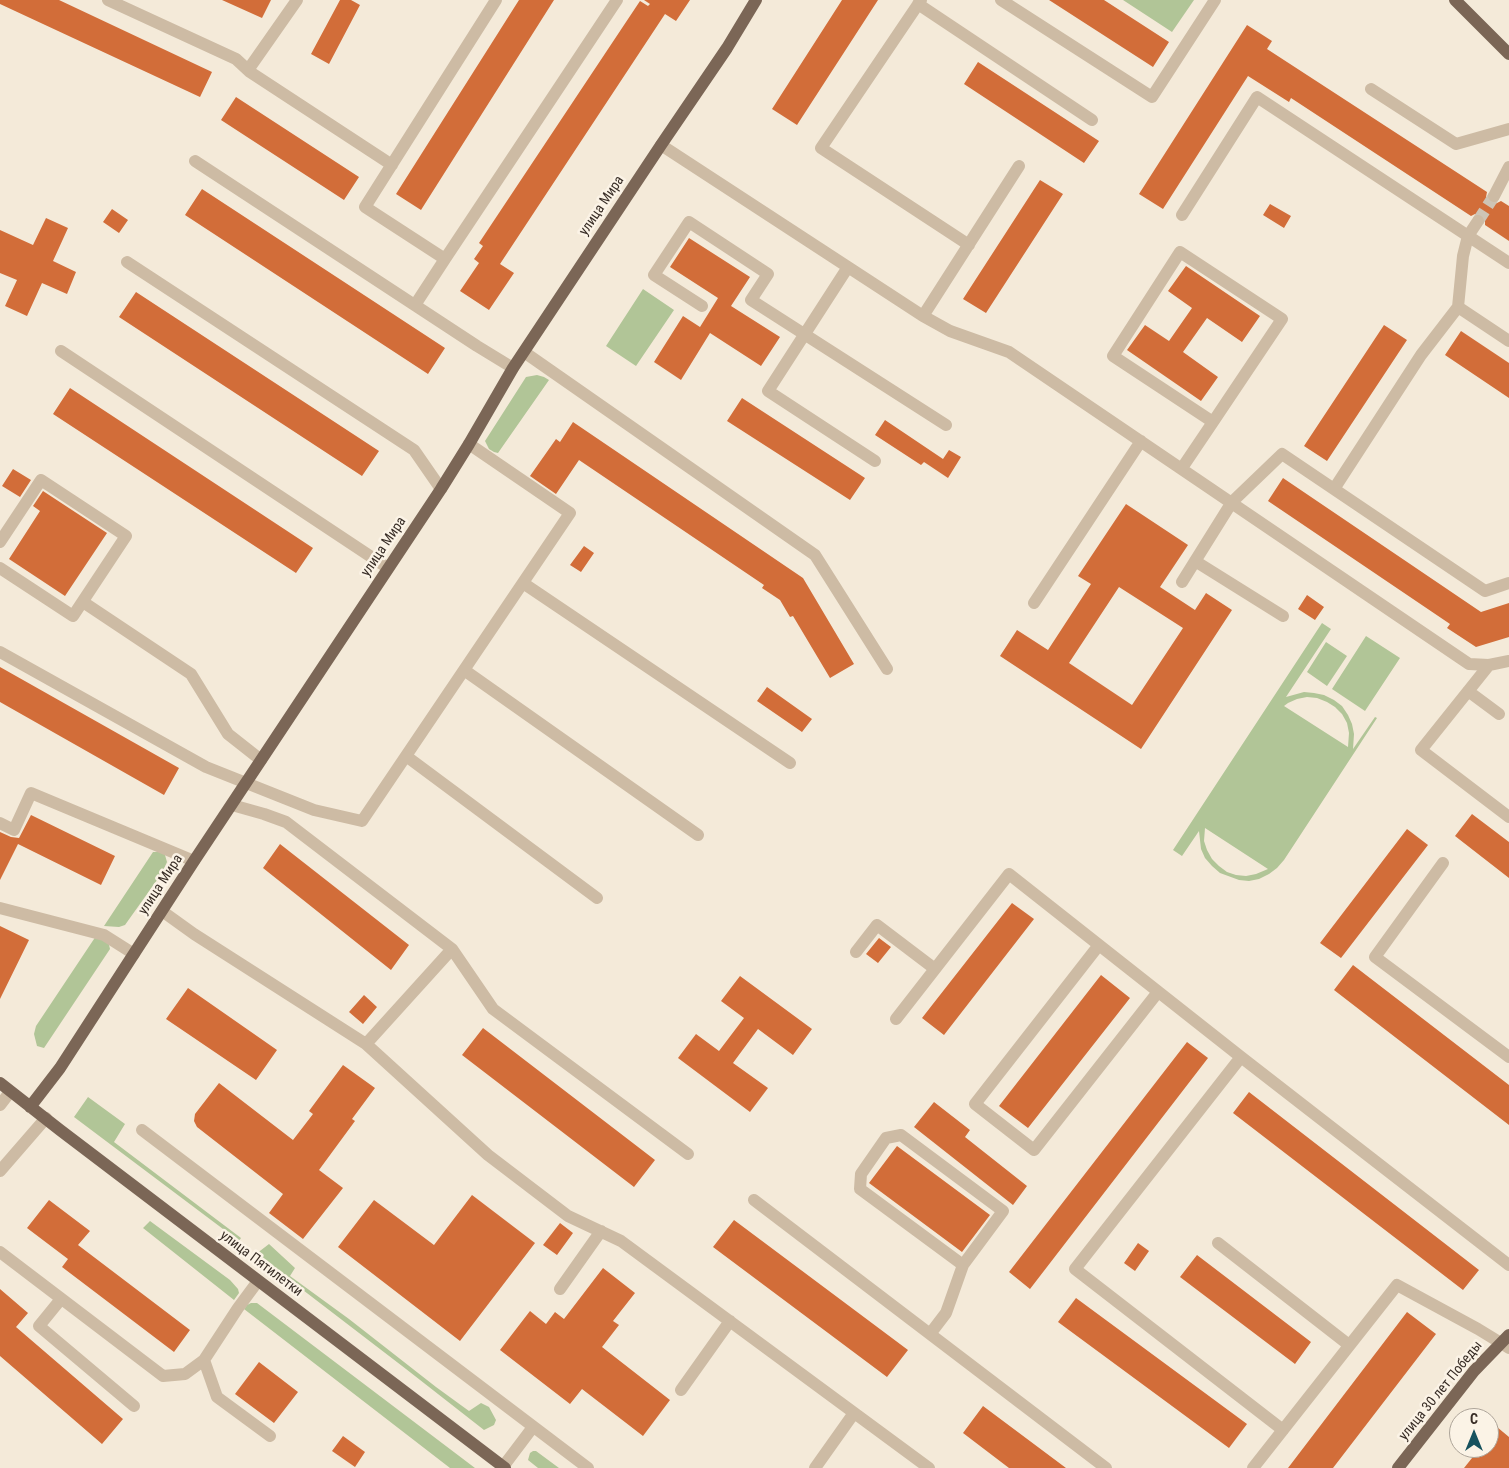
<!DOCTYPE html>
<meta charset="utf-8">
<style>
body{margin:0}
#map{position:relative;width:1509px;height:1468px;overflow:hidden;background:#f4ead9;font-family:"Roboto Condensed",sans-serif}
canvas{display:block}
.north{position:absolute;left:1449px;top:1408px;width:50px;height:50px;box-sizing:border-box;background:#fbf3e6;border:1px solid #ada499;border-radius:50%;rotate:0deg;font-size:14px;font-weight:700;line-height:20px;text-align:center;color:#382d26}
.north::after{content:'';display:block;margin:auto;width:18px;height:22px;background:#17525e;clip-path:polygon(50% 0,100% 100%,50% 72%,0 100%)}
</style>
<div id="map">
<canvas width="1509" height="1468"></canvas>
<div class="north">С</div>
</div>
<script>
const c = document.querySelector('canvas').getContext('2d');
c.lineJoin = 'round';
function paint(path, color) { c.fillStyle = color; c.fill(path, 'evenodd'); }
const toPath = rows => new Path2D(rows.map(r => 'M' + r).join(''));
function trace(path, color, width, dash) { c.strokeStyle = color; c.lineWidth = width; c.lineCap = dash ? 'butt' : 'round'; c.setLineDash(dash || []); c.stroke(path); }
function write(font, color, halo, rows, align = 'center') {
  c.font = font + ' "Roboto Condensed",sans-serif'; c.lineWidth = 5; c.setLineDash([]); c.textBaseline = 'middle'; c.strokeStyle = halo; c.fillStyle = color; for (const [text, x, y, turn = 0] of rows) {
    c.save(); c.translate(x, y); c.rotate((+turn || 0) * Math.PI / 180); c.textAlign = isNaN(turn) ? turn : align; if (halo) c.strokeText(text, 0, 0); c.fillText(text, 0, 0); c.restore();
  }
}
paint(toPath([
 [1123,0,1194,0,1172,32],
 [643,289,674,310,636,366,606,346],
 [537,375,544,377,549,380,498,453,494,452,489,449,485,441,526,377],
 [1322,623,1331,629,1286,697,1304,692,1314,693,1324,695,1334,700,1342,706,1348,715,1352,724,1354,734,1353,749,1375,717,1377,718,1284,860,1277,868,1269,874,1259,879,1249,881,1239,880,1220,873,1212,866,1205,858,1201,849,1199,831,1182,856,1173,850],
 [1307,697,1317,698,1327,702,1335,707,1342,714,1347,723,1349,733,1348,747,1284,706,1288,703,1297,699],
 [1205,828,1268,869,1256,874,1246,876,1236,875,1227,872,1219,866,1212,859,1207,850,1204,841],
 [1366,636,1400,658,1365,711,1332,689],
 [1326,642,1347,656,1327,686,1307,672],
 [153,852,161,852,165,855,167,862,162,873,125,925,119,927,104,926],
 [96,936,108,941,110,949,44,1048,37,1046,34,1034,36,1026],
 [88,1097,125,1124,114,1142,241,1238,239,1241,74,1117],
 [150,1221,230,1280,238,1289,239,1293,234,1300,143,1228],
 [269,1244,295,1268,290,1276,349,1319,436,1387,469,1411,481,1403,489,1407,496,1420,494,1425,484,1430,406,1369,256,1254],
 [251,1303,257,1303,475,1468,450,1468,244,1309,247,1305],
 [533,1451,536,1451,559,1468,538,1468,528,1460,530,1453]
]), '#b1c597');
paint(toPath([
 [0,0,59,0,212,72,200,97,0,4],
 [222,0,271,0,262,18],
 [340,0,351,0,360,5,329,64,311,54],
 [519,0,554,0,421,210,396,194],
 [644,0,690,0,676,21,665,14,500,264,514,273,489,310,460,291,479,263,474,259,483,246,479,243,640,1,648,6,650,4],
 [842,0,878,0,797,125,772,109],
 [1049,0,1104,0,1169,42,1153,67],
 [1247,25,1272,41,1267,49,1487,192,1486,197,1490,203,1495,204,1501,201,1509,206,1509,241,1485,225,1485,218,1482,214,1475,214,1471,216,1291,98,1289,102,1248,76,1163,209,1139,194],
 [978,62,1099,141,1084,163,964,84],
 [236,97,359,177,344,200,221,120],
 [1040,180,1063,194,986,313,963,299],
 [202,189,445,348,428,374,185,215],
 [1270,204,1291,216,1284,228,1263,215],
 [112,209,128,220,119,233,103,222],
 [46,218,68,228,53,261,76,272,67,294,42,283,27,316,5,306,17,280,0,273,0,230,33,245],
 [689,238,750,277,731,306,780,337,761,366,710,333,681,380,654,362,683,316,700,327,718,298,670,267],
 [1186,266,1260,316,1242,342,1207,318,1183,352,1218,377,1201,401,1127,350,1145,325,1169,341,1192,308,1168,291],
 [136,292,379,451,362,476,119,317],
 [1384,325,1407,340,1327,461,1304,446],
 [1461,331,1509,363,1509,398,1445,355],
 [70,388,313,548,296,573,53,414],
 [742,398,865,478,850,500,727,421],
 [885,420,943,459,949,450,961,457,948,478,924,462,921,465,875,435],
 [573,422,803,578,854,664,830,678,793,616,790,617,780,600,762,588,764,585,579,460,556,494,530,476,556,439,560,442],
 [13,469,31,480,20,497,2,486],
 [1283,478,1481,612,1509,603,1509,637,1476,647,1447,628,1450,624,1268,501],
 [43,491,107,533,65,596,9,559,40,511,33,506],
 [1126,504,1188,545,1160,587,1195,610,1206,593,1232,610,1141,749,1000,656,1017,630,1048,650,1091,584,1078,576],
 [1119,587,1183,628,1132,705,1069,663],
 [584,546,594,553,581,572,570,565],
 [1307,595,1324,607,1315,620,1298,609],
 [0,667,179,768,164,795,0,702],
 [767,687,812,719,802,732,757,701],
 [1472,814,1509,842,1509,878,1455,836],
 [31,815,115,856,101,885,18,844,0,880,0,832,11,837,19,838],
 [1407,829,1428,845,1341,958,1320,943],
 [280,844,409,945,391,970,263,868],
 [1012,903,1034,919,944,1035,922,1018],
 [0,926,29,940,0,999],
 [879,938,891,947,878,963,866,954],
 [1353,965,1509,1085,1509,1125,1334,990],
 [1101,975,1130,998,1028,1128,999,1106],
 [740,976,812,1029,793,1055,758,1029,733,1063,768,1088,750,1112,678,1058,696,1034,719,1051,744,1018,721,1001],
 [188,988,277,1050,256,1080,166,1019],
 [364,995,377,1007,363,1024,349,1012],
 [483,1028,655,1160,634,1187,462,1055],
 [1187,1042,1208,1058,1030,1289,1009,1272],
 [343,1065,375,1088,352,1119,355,1121,319,1170,343,1188,303,1239,269,1213,283,1194,197,1127,194,1121,195,1114,219,1083,293,1140,313,1114,309,1111],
 [1249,1092,1479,1270,1463,1290,1233,1113],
 [934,1102,970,1130,965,1137,1027,1186,1013,1205,914,1127],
 [897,1146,990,1215,962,1252,869,1183],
 [472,1195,535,1243,460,1341,338,1247,374,1200,434,1245],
 [49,1200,90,1231,78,1245,190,1330,174,1352,62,1267,68,1259,27,1228],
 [734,1220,908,1350,887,1377,713,1247],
 [560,1223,573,1233,557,1255,543,1245],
 [1138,1243,1149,1251,1135,1271,1124,1263],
 [1197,1255,1311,1342,1295,1364,1180,1277],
 [603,1268,635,1293,613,1321,619,1325,602,1347,670,1400,643,1436,582,1389,570,1404,500,1350,530,1311,546,1324,555,1312,564,1319],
 [0,1289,28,1313,16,1327,123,1419,102,1444,0,1356],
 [1076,1298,1247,1424,1229,1448,1058,1322],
 [1407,1312,1436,1334,1333,1468,1288,1468],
 [259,1362,298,1392,274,1423,235,1394],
 [983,1406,1066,1468,1009,1468,963,1433],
 [1497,1427,1509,1437,1509,1468,1464,1468,1480,1448,1489,1448,1489,1437],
 [343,1436,365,1452,355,1467,332,1451]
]), '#d26d39');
trace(toPath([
 [1478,221,1494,196]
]), '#cec4b5', 12, [12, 6]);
trace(toPath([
 [108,0,236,59,250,72,392,165],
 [921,0,821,148,969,245],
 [1001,0,1152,97,1215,0],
 [918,4,1092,120],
 [248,70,297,0],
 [1371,89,1456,144,1509,129],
 [661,145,923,316,950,331,1009,352,1469,664,1489,665,1509,661],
 [195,161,477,346,513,368],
 [1494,196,1509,167],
 [1182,215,1257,97,1509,263],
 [445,259,617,0],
 [127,262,414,450,441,489],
 [848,267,768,391,875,461],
 [415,305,445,259,365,207,496,0],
 [702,306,654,275,689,222,768,274,751,300,946,425],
 [1458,307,1509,341],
 [923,316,1019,166],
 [61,351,388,568],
 [524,352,815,555,887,669],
 [1182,468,1213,422,1282,319,1180,252,1113,356,1213,422],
 [1334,489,1421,355,1458,307,1463,256,1468,236,1478,221],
 [1195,561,1283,616],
 [0,568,73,616,126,536,41,480,0,542],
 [1182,582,1232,502,1282,454,1485,591,1509,583],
 [523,583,790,763],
 [83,602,191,674,228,734,261,760],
 [1034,603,1141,441],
 [0,652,206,767,314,810,362,821,570,513,469,444],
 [1489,665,1421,750,1509,817],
 [464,670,698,835],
 [1468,691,1499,714],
 [406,756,597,898],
 [232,805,264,814,286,822,452,949,493,1009,688,1154],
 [0,823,14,830,31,793,194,861],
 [1443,863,1375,957,1509,1057],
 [0,908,104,935,134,954],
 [162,911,194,934,366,1044,488,1155,568,1216,621,1241,929,1468],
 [1099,945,975,1104,1034,1150,1158,992],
 [856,952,877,925,935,969],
 [896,1019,1009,874,1241,1057,1509,1265],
 [366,1044,452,949],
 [1241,1057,1075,1269,1283,1430],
 [0,1105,10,1092],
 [142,1130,588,1468],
 [901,1135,1003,1211,963,1265,860,1189,861,1174,886,1138,901,1135],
 [0,1171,46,1118],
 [754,1200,1106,1468],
 [1218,1243,1349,1345],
 [0,1252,163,1376,185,1374,204,1360,238,1308,258,1281],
 [560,1289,601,1231],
 [61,1299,39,1326,134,1406],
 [930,1334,946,1313,963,1265],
 [204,1360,217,1397,270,1436],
 [681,1390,730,1321],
 [502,1468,533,1427],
 [815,1468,854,1413],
 [1253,1468,1397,1285,1478,1329,1509,1348]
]), '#cdbba4', 12);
trace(toPath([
 [1455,0,1509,54],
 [0,1083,60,1130,505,1468],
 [30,1107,60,1068,194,861,441,489,469,444,513,368,661,145,727,48,756,0],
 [1398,1468,1474,1371,1509,1335]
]), '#7b6656', 12);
write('14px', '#382d26', '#fbf3e6', [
 ["улица Мира",602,206,-56],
 ["улица Мира",384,547,-56],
 ["улица Мира",161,885,-57],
 ["улица Пятилетки",261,1264,37],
 ["улица 30 лет Победы",1441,1391,-51]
]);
</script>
